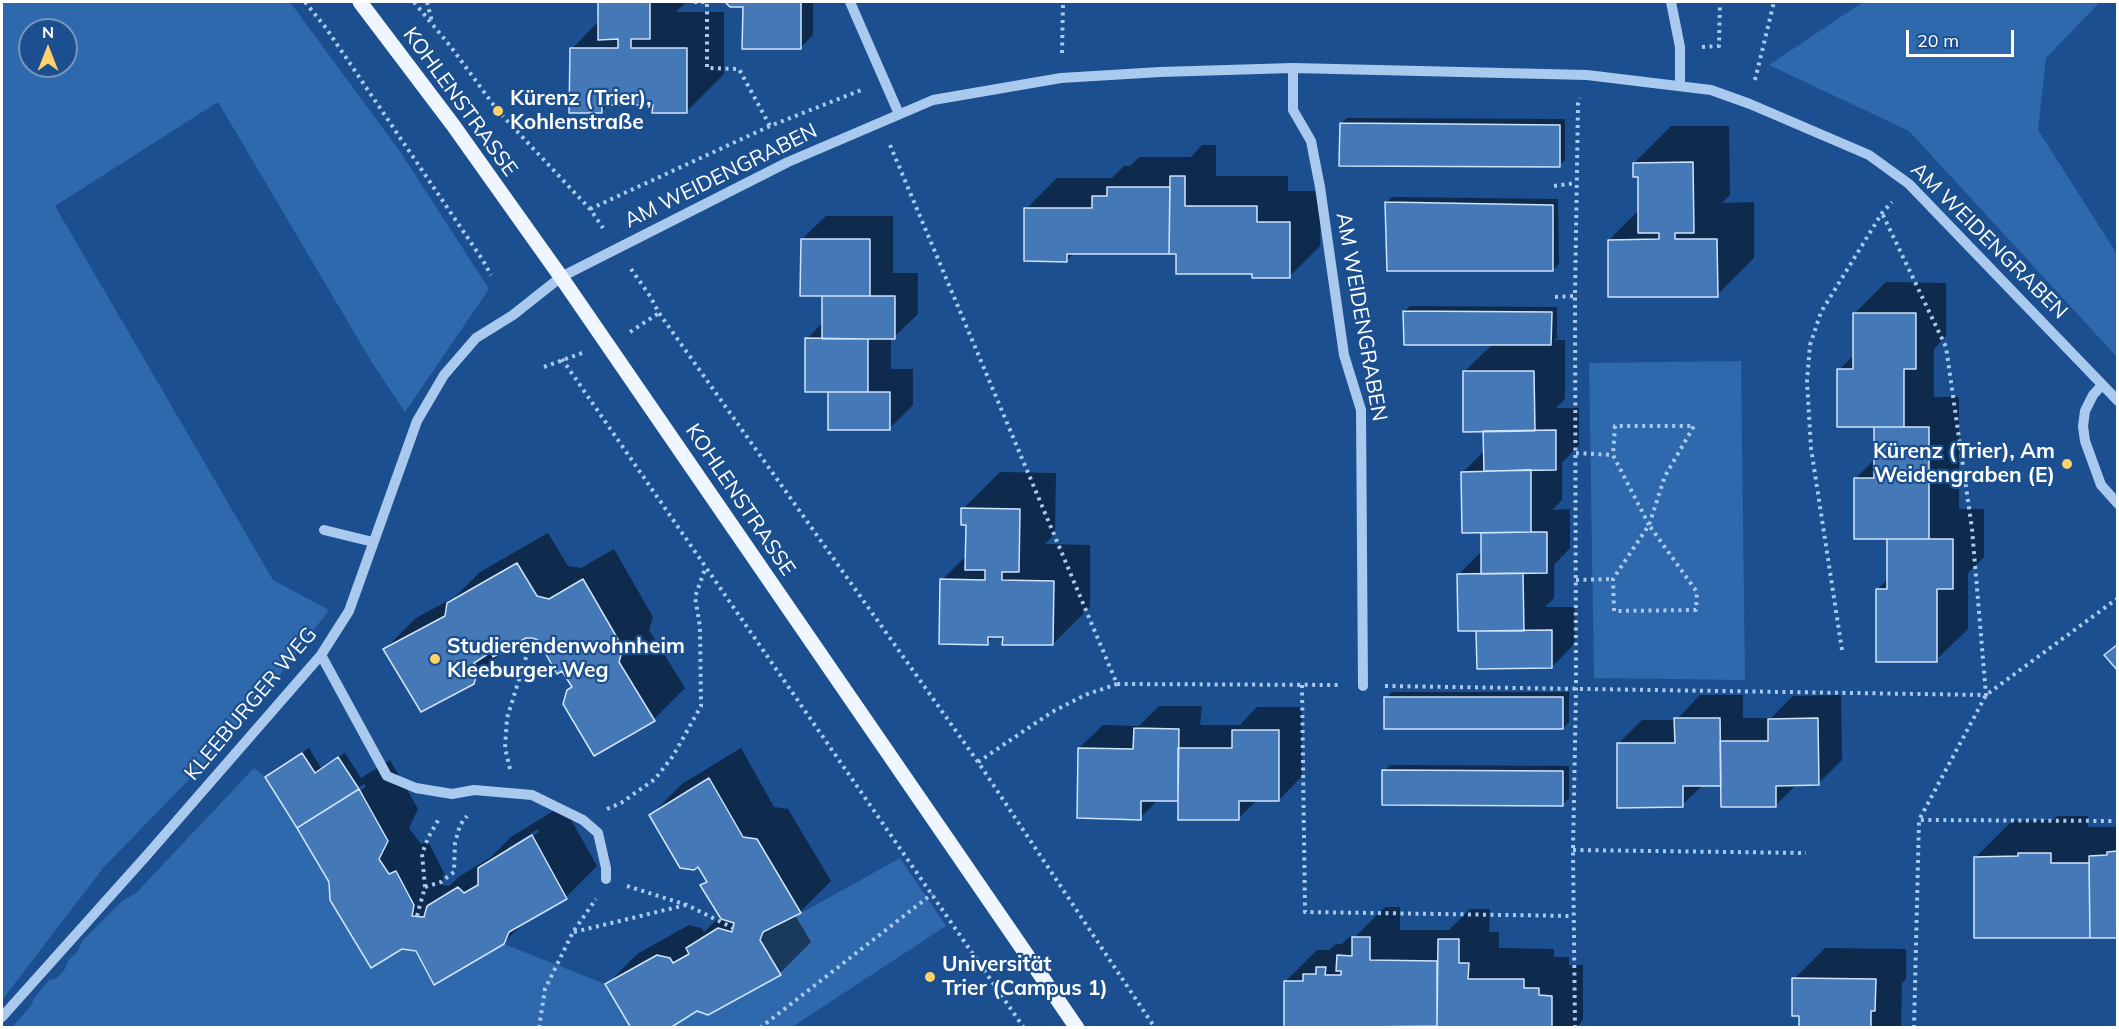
<!DOCTYPE html>
<meta charset="utf-8">
<style>
body{margin:0}
#map{position:relative;width:2119px;height:1029px;overflow:hidden;background:#1b4f8f;font-family:Mulish,sans-serif}
canvas{display:block}
.frame{position:absolute;inset:0;border:3px solid #fff;pointer-events:none}
.north{position:absolute;left:18px;top:18px;width:60px;height:60px;box-sizing:border-box;background:#1b4f8f;border:2px solid #7695bc;border-radius:50%;rotate:0deg;font-size:16px;font-weight:700;line-height:24px;text-align:center;color:#fff}
.north::after{content:'';display:block;margin:auto;width:21px;height:27px;background:#ffd166;clip-path:polygon(50% 0,100% 100%,50% 72%,0 100%)}
.scale{position:absolute;left:1906px;top:30px;width:108px;height:27px;box-sizing:border-box;border:3px solid #fff;border-top:0;padding-left:8px;font-size:18px;line-height:21px;white-space:nowrap;color:#fff;-webkit-text-stroke:4px #1b4f8f;paint-order:stroke}
</style>
<div id="map">
<canvas width="2119" height="1029"></canvas>
<div class="frame"></div>
<div class="north">N</div>
<div class="scale">20 m</div>
</div>
<script>
const c = document.querySelector('canvas').getContext('2d');
c.lineJoin = 'round';
function paint(path, color) { c.fillStyle = color; c.fill(path, 'evenodd'); }
const toPath = rows => new Path2D(rows.map(r => 'M' + r).join(''));
function trace(path, color, width, dash) { c.strokeStyle = color; c.lineWidth = width; c.lineCap = dash ? 'butt' : 'round'; c.setLineDash(dash || []); c.stroke(path); }
function write(font, color, halo, rows, align = 'center') {
  c.font = font + ' Mulish,sans-serif'; c.lineWidth = 4.5; c.setLineDash([]); c.textBaseline = 'middle'; c.strokeStyle = halo; c.fillStyle = color; for (const [text, x, y, turn = 0] of rows) {
    c.save(); c.translate(x, y); c.rotate((+turn || 0) * Math.PI / 180); c.textAlign = isNaN(turn) ? turn : align; if (halo) c.strokeText(text, 0, 0); c.fillText(text, 0, 0); c.restore();
  }
}
paint(toPath([
 [2,2,290,2,401,153,489,289,405,412,371,361,218,102,55,206,273,580,329,610,259,702,206,762,104,867,2,1000],
 [30,30,66,30,66,66,30,66],
 [1863,2,2100,2,2046,58,2038,130,2117,254,2117,357,1909,131,1769,65],
 [1741,361,1745,680,1594,678,1589,363],
 [254,768,265,777,329,882,330,900,371,968,402,949,416,951,434,985,504,944,605,984,631,1027,9,1028,14,1025,31,1006,34,998,49,980,57,978,65,969,69,959,77,952,83,940,121,902,136,893],
 [900,858,946,926,792,1027,670,1028,697,1011,708,1015,781,975,760,940,763,932,801,913]
]), '#2e69ad');
paint(toPath([
 [599,2,686,2,676,12,724,12,724,74,687,111,654,103,609,103,602,111,572,49,599,21],
 [727,2,813,2,813,35,800,48,744,5,730,5],
 [1347,118,1565,119,1565,160,1559,166,1341,124],
 [1671,126,1729,126,1730,195,1722,203,1754,202,1754,258,1717,295,1609,240,1639,210,1639,176,1634,163],
 [1202,145,1216,145,1216,176,1288,176,1288,191,1321,191,1320,246,1289,277,1253,272,1178,253,1074,253,1067,260,1026,209,1057,178,1112,178,1124,166,1130,166,1139,157,1191,157],
 [1392,197,1558,199,1559,264,1553,270,1386,203],
 [826,216,893,216,893,273,918,273,918,314,894,337,891,337,891,369,913,369,913,405,889,429,830,390,807,339,823,322,823,294,802,239],
 [1886,282,1946,283,1946,336,1934,349,1934,397,1959,397,1959,509,1984,509,1984,557,1968,573,1968,629,1936,660,1878,589,1888,579,1888,538,1855,479,1876,458,1876,426,1839,370,1855,354,1855,313],
 [1410,306,1557,307,1557,338,1554,340,1565,340,1565,399,1556,408,1579,408,1579,445,1562,463,1562,500,1552,510,1570,509,1570,548,1554,565,1554,598,1545,607,1575,607,1575,643,1552,667,1478,630,1458,575,1482,551,1482,534,1484,531,1463,472,1485,450,1485,430,1464,372,1493,344,1404,312],
 [1000,472,1056,473,1055,534,1045,544,1090,545,1090,607,1053,644,1004,636,994,636,987,643,942,580,967,555,967,524,963,509],
 [548,533,568,566,581,568,614,549,653,617,649,630,685,688,654,719,573,686,563,669,539,639,526,636,505,648,473,683,385,649,416,618,455,597,480,572],
 [1392,692,1569,692,1569,722,1563,728,1386,698],
 [1700,695,1743,695,1743,718,1771,718,1793,696,1841,695,1842,760,1818,784,1797,784,1776,805,1722,784,1703,785,1682,805,1618,744,1642,720,1676,720],
 [1159,706,1202,706,1200,725,1240,725,1257,707,1302,707,1302,776,1279,800,1257,800,1238,819,1179,799,1159,799,1140,818,1079,748,1103,725,1139,726],
 [309,748,321,768,345,753,361,778,390,760,418,809,409,828,421,844,428,841,444,873,442,885,449,886,460,876,491,857,511,837,563,805,597,866,566,897,526,921,503,943,417,950,331,882,266,777,272,771],
 [364,784,366,787,334,807,332,805],
 [538,829,539,832,508,851,508,848],
 [741,748,774,807,788,809,831,881,800,912,795,915,811,942,780,973,607,985,637,954,689,925,701,928,704,932,721,916,702,885,707,880,699,865,651,815,682,784],
 [1390,765,1569,766,1569,798,1563,804,1384,771],
 [2057,816,2088,816,2088,827,2118,827,2118,937,1975,937,1975,858,2012,821,2053,820],
 [1385,907,1400,907,1400,930,1449,930,1470,909,1490,909,1489,932,1499,932,1499,948,1554,949,1554,957,1569,957,1569,965,1583,965,1583,1020,1576,1028,1438,1028,1438,1024,1371,1024,1367,1028,1285,1028,1286,981,1317,950,1329,950,1336,944,1342,944,1349,937,1355,937],
 [1825,948,1906,949,1906,979,1902,983,1901,1028,1800,1028,1800,1015,1794,979]
]), '#0007');
const building = toPath([
 [591,2,650,2,650,39,631,39,631,48,687,48,687,113,652,113,653,105,602,105,602,113,569,113,570,48,618,48,618,39,598,40,598,2,591,2],
 [725,2,801,2,801,49,742,49,743,7,730,7,725,2],
 [1340,123,1560,125,1560,167,1339,166,1340,123],
 [1693,162,1694,233,1675,233,1675,239,1717,239,1718,297,1608,297,1608,240,1659,239,1659,233,1638,233,1638,177,1633,177,1633,163,1693,162],
 [1170,176,1185,176,1185,206,1257,206,1257,222,1290,222,1290,278,1252,278,1252,274,1176,274,1176,254,1169,254,1170,176],
 [1107,187,1170,187,1169,254,1067,254,1067,262,1024,261,1024,208,1092,208,1092,196,1107,196,1107,187],
 [1385,202,1553,205,1553,271,1387,271,1385,202],
 [801,239,870,239,870,296,800,296,801,239],
 [822,296,895,296,895,339,822,339,822,296],
 [1403,311,1552,312,1551,345,1404,345,1403,311],
 [1853,313,1916,313,1916,369,1904,369,1904,427,1837,427,1837,369,1853,369,1853,313],
 [805,338,868,339,868,392,805,392,805,338],
 [1463,371,1534,371,1535,431,1463,432,1463,371],
 [828,392,890,392,890,430,828,430,828,392],
 [1874,427,1929,427,1929,539,1854,539,1854,478,1874,478,1874,427],
 [1556,430,1556,470,1484,471,1483,431,1556,430],
 [1531,470,1531,532,1462,533,1461,472,1531,470],
 [961,508,1020,509,1019,572,1002,572,1002,580,1054,581,1053,645,1002,645,1003,637,988,637,988,645,939,644,940,579,985,580,985,570,965,570,966,525,961,525,961,508],
 [1531,532,1547,532,1547,573,1481,574,1481,533,1531,532],
 [1887,539,1953,539,1953,589,1937,589,1937,662,1876,662,1876,589,1887,589,1887,539],
 [517,563,537,596,549,599,583,579,623,648,619,662,655,721,594,756,563,704,567,690,572,687,562,671,557,674,538,640,532,638,526,638,493,657,491,652,474,663,478,669,474,684,421,712,383,649,445,616,447,603,517,563],
 [1523,573,1524,631,1458,631,1457,574,1523,573],
 [1552,630,1552,668,1477,669,1476,631,1552,630],
 [2118,644,2118,671,2104,655,2118,644],
 [1384,697,1563,697,1563,729,1384,729,1384,697],
 [1674,718,1720,718,1721,786,1683,786,1683,807,1617,808,1617,743,1675,743,1674,718],
 [1818,718,1819,785,1776,786,1776,807,1721,807,1720,741,1768,741,1768,719,1818,718],
 [1134,728,1179,729,1178,801,1141,801,1141,820,1077,818,1078,748,1133,749,1134,728],
 [1232,730,1279,730,1279,801,1239,801,1239,820,1178,820,1178,748,1232,748,1232,730],
 [302,753,315,773,338,757,359,789,297,828,265,777,302,753],
 [1382,770,1563,771,1563,806,1382,805,1382,770],
 [709,778,743,837,757,839,801,913,763,932,760,940,781,975,708,1015,697,1011,670,1028,631,1028,605,984,657,955,670,958,673,963,689,954,686,948,718,928,732,932,734,923,721,919,700,885,707,882,698,867,694,870,680,868,649,815,709,778],
 [359,789,388,841,379,859,389,874,396,871,414,905,412,916,424,917,427,906,458,887,464,893,478,885,478,868,532,835,567,899,509,932,504,944,434,985,416,951,402,949,371,968,330,900,329,882,297,828,359,789],
 [2118,851,2118,938,2090,938,2089,856,2107,855,2107,852,2118,851],
 [2018,853,2051,853,2051,863,2089,863,2090,938,1974,938,1974,857,2018,856,2018,853],
 [1352,937,1370,937,1370,960,1437,961,1437,1026,1284,1028,1284,981,1303,981,1303,974,1316,974,1316,967,1326,967,1325,975,1341,975,1341,971,1336,971,1337,955,1352,956,1352,937],
 [1438,939,1459,939,1459,963,1469,963,1468,979,1524,979,1524,988,1539,988,1539,995,1552,996,1552,1028,1437,1028,1438,939],
 [1792,978,1876,979,1875,1011,1871,1011,1871,1028,1799,1028,1799,1016,1792,1016,1792,978]
]);
paint(building, '#4478b7');
trace(building, '#cfe3fa', 1.5);
trace(toPath([
 [305,2,326,28,482,259,491,275],
 [414,2,451,47,498,111,590,209,603,228],
 [427,2,432,22],
 [694,2,707,2,707,68,739,69,770,126],
 [1702,47,1719,46,1720,2],
 [1062,53,1063,2],
 [1755,80,1774,2],
 [890,145,1117,684,1341,685],
 [1554,186,1576,183],
 [590,209,770,126,864,89],
 [631,269,650,296,659,313,978,762,1155,1028],
 [1555,297,1575,296],
 [630,332,659,313],
 [562,359,1024,1028],
 [544,367,582,353],
 [1576,453,1613,455],
 [1649,525,1613,455,1615,426,1694,426,1665,476,1649,525,1613,579,1614,611,1696,610,1697,592,1649,525],
 [1576,580,1613,579],
 [2118,598,1986,695,1919,820,2118,821],
 [1842,650,1811,448,1807,381,1810,345,1821,312,1882,213,1892,202],
 [1302,685,1305,912,1573,916],
 [1385,686,1986,695,1972,529,1946,347,1882,213],
 [978,762,1052,712,1085,695,1117,684],
 [510,769,505,748,507,718,532,638],
 [607,809,621,803,655,779,673,756,701,706,700,627,695,597,705,569],
 [1573,850,1806,853],
 [627,886,687,905,733,928],
 [425,887,441,882,454,872,455,843,460,825,467,816],
 [417,916,425,887,422,854,428,838,440,817],
 [574,932,686,905],
 [539,1028,545,989,573,932,596,899],
 [760,1028,932,894],
 [1575,1028,1573,850,1576,690,1575,296,1578,104,1580,98],
 [1914,1028,1919,820]
]), '#a9c9ee', 4, [3, 4.5]);
trace(toPath([
 [850,2,899,114],
 [1671,2,1680,47,1680,85],
 [1293,68,1293,110,1311,141,1320,187,1344,355,1361,410,1363,686],
 [2102,385,2093,395,2085,411,2083,426,2085,441,2101,485,2118,504],
 [324,530,373,542],
 [321,655,387,776,416,788,452,794,474,790,532,795,583,820,598,833,606,868,606,879],
 [2,1017,147,855,321,655,349,611,417,421,444,375,476,338,513,315,561,277,788,162,933,100,1061,78,1160,72,1293,68,1587,75,1711,90,1750,104,1869,155,1909,184,2118,401]
]), '#a9c9ee', 10);
trace(toPath([
 [360,2,453,125,561,277,1077,1028]
]), '#f0f6ff', 15);
for (const [x, y, r, color] of [
 [498,111,6,"#ffd166"],
 [2067,464,6,"#ffd166"],
 [435,659,6,"#ffd166"],
 [930,977,6,"#ffd166"]
]) { const dot = new Path2D(); dot.arc(x, y, r, 0, 2 * Math.PI); c.fillStyle = color; c.fill(dot); trace(dot, '#1b4f8f', 2); }
write('bold 21px', '#fff', '#1b4f8f', [
 ["Kürenz (Trier),",510,99],
 ["Kohlenstraße",510,123],
 ["Kürenz (Trier), Am",2055,452,"right"],
 ["Weidengraben (E)",2055,476,"right"],
 ["Studierendenwohnheim",447,647],
 ["Kleeburger Weg",447,671],
 ["Universität",942,965],
 ["Trier (Campus 1)",942,989]
], 'left');
write('21px', '#fff', '#1b4f8f', [
 ["KOHLENSTRASSE",460,102,54],
 ["AM WEIDENGRABEN",721,176,-26],
 ["AM WEIDENGRABEN",1989,241,45],
 ["AM WEIDENGRABEN",1361,317,80],
 ["KOHLENSTRASSE",740,500,56],
 ["KLEEBURGER WEG",251,704,-50]
]);
</script>
